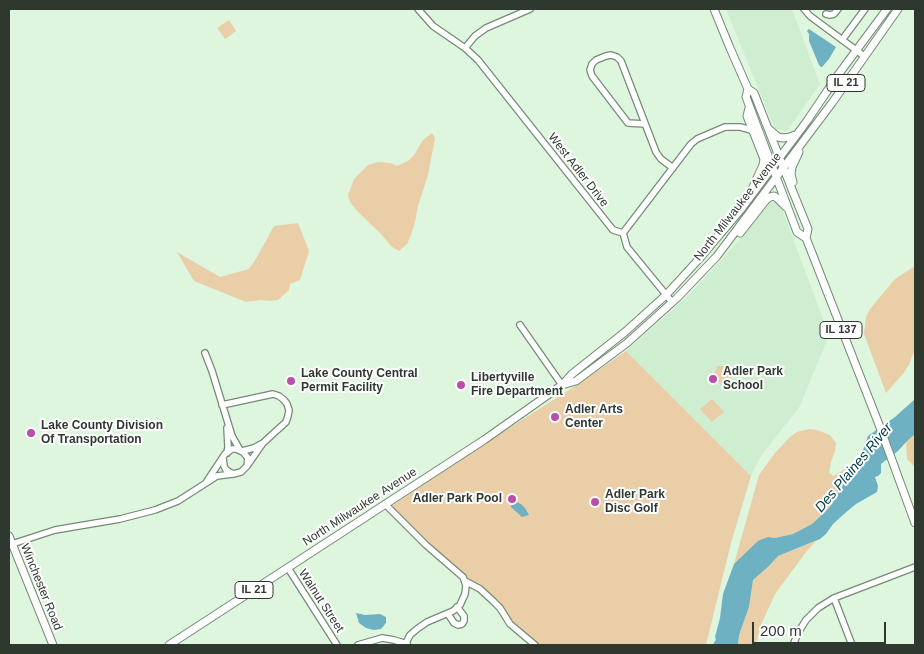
<!DOCTYPE html>
<style>
body{margin:0}
#map{position:relative;width:924px;height:654px;overflow:hidden;background:#def6de;font-family:Arial,sans-serif}
canvas{display:block}
.frame{position:absolute;inset:0;border:10px solid #2e382f;pointer-events:none}
.scale{position:absolute;left:752px;top:622px;width:134px;height:22px;box-sizing:border-box;border:2px solid #2e382f;border-top:0;padding-left:6px;font-size:15px;line-height:18px;white-space:nowrap;color:#2e382f;-webkit-text-stroke:4px #fff;paint-order:stroke}
</style>
<div id="map">
<canvas width="924" height="654"></canvas>
<div class="frame"></div>
<div class="scale">200 m</div>
</div>
<script>
const c = document.querySelector('canvas').getContext('2d');
c.lineJoin = 'round';
function paint(path, color) { c.fillStyle = color; c.fill(path, 'evenodd'); }
const toPath = rows => new Path2D(rows.map(r => 'M' + r).join(''));
function trace(path, color, width, dash) { c.strokeStyle = color; c.lineWidth = width; c.lineCap = dash ? 'butt' : 'round'; c.setLineDash(dash || []); c.stroke(path); }
function write(font, color, halo, rows, align = 'center') {
  c.font = font + ' Arial,sans-serif'; c.lineWidth = 4; c.setLineDash([]); c.textBaseline = 'middle'; c.strokeStyle = halo; c.fillStyle = color; for (const [text, x, y, turn = 0] of rows) {
    c.save(); c.translate(x, y); c.rotate((+turn || 0) * Math.PI / 180); c.textAlign = isNaN(turn) ? turn : align; if (halo) c.strokeText(text, 0, 0); c.fillText(text, 0, 0); c.restore();
  }
}
paint(toPath([
 [726,9,792,9,820,84,787,131,776,129,772,122],
 [773,201,780,204,829,335,800,406,761,456,751,476,626,351,688,296,736,244,767,203]
]), '#cfedd0');
paint(toPath([
 [229,20,236,31,225,39,217,28],
 [432,133,435,138,428,175,418,206,415,222,411,235,407,244,399,251,392,247,381,234,358,212,350,202,348,195,354,179,368,165,378,162,390,163,397,166,408,161,414,155,423,140],
 [298,223,309,251,300,280,290,284,289,290,278,300,270,301,261,300,246,302,194,281,177,252,220,277,249,269,257,257,274,226],
 [915,266,915,351,913,354,909,365,902,375,886,393,864,334,866,317,870,309,895,279],
 [626,351,751,476,731,543,706,645,536,645,511,623,456,567,390,507,484,444,580,383],
 [717,366,725,366,734,375,722,386,719,382,715,385,709,377,715,372],
 [712,399,724,412,712,422,700,409],
 [809,429,817,430,830,435,836,443,835,451,831,462,829,473,834,476,854,463,836,498,829,508,812,524,793,534,775,538,768,537,734,564,759,475,775,453,790,437,797,432],
 [915,434,915,467,907,459,906,441],
 [816,541,806,552,775,594,761,625,756,645,738,645,739,635,749,607,753,580,769,566,778,556]
]), '#e9cea8');
paint(toPath([
 [809,29,836,47,829,59,822,67,821,67,819,65,809,41,809,34,807,31],
 [915,399,915,434,907,441,898,451,881,464,881,473,878,476,875,477,878,486,877,492,856,504,844,514,833,524,826,534,820,539,778,556,769,566,753,580,749,607,739,635,738,645,713,645,716,639,715,637,720,618,723,594,734,564,758,541,768,537,775,538,793,534,812,524,829,508,836,498,854,463,862,453,868,436,895,417],
 [512,500,521,504,525,508,529,515,522,517,511,507],
 [356,613,365,615,380,614,386,617,386,623,381,629,374,630,366,628,359,623]
]), '#6db1c2');
const minor = toPath([
 [418,9,433,26,465,48,478,60,613,230,623,233,627,247,672,302],
 [804,9,810,16,864,56],
 [826,14,830,15,834,14,838,9],
 [842,40,865,9],
 [465,48,475,36,486,28,530,9],
 [645,124,628,123,592,76,590,70,592,64,596,60,606,56,611,55,617,57,621,61,656,152,661,159,673,168],
 [623,233,691,144,697,139,725,127,740,127,748,129,754,132],
 [520,325,562,385],
 [205,353,212,371,232,436,240,450],
 [222,405,273,394,279,396,284,400,287,404,289,410,288,416,286,422,263,443,247,466],
 [242,451,254,448,261,444],
 [227,453,228,447,227,428],
 [207,481,225,454,232,449,236,449,243,452,248,458,247,466,241,472,233,474,226,470,224,466,223,458],
 [385,504,426,545,463,577,466,585,465,594,460,605,453,611,427,622,417,629,410,635,406,643],
 [12,544,55,530,120,519,155,510,178,501,217,476,233,474],
 [288,568,337,645],
 [465,581,480,589,493,601,500,608,510,624,535,645],
 [834,598,852,645],
 [448,614,454,623,458,625,462,624,464,621,464,616,457,607],
 [358,645,382,638,394,640,407,644],
 [793,645,798,633,806,620,818,608,834,598,915,567]
]);
const major = toPath([
 [714,9,730,48,748,89,754,93,793,192,808,229,806,238],
 [748,89,746,97,797,232,806,238,810,248,878,422,915,523],
 [749,108,747,116,764,159,763,165,753,187],
 [769,129,778,137,783,138,790,137,795,135],
 [793,182,791,174,792,167,799,152],
 [740,233,766,200,770,197,774,196,777,198,786,207],
 [562,385,576,381,627,343,677,298,717,256,832,103,898,9],
 [9,536,53,645],
 [169,645,484,440,562,385,572,374,625,332,666,295,699,259,742,208,807,121,838,75,887,9]
]);
trace(minor, '#748b75', 8);
trace(major, '#748b75', 9);
trace(minor, '#fff', 5.5);
trace(major, '#fff', 7);
for (const [x, y, r, color] of [
 [713,379,5,"#bb4ead"],
 [291,381,5,"#bb4ead"],
 [461,385,5,"#bb4ead"],
 [555,417,5,"#bb4ead"],
 [31,433,5,"#bb4ead"],
 [512,499,5,"#bb4ead"],
 [595,502,5,"#bb4ead"]
]) { const dot = new Path2D(); dot.arc(x, y, r, 0, 2 * Math.PI); c.fillStyle = color; c.fill(dot); trace(dot, '#fff', 2); }
for (const [x, y, w] of [
 [846,83,38],
 [841,330,42],
 [254,590,38]
]) { const box = new Path2D(); box.roundRect(x - w / 2, y - 8.5, w, 17, 4); c.fillStyle = '#fff'; c.fill(box); trace(box, '#2e382f', 1); }
write('bold 11px', '#2e382f', null, [
 ["IL 21",846,83],
 ["IL 137",841,330],
 ["IL 21",254,590]
]);
write('12px', '#2e382f', '#fff', [
 ["West Adler Drive",578,170,52],
 ["North Milwaukee Avenue",738,207,-52],
 ["North Milwaukee Avenue",360,507,-33],
 ["Winchester Road",41,587,68],
 ["Walnut Street",321,601,57]
]);
write('bold 12px', '#2e382f', '#fff', [
 ["Adler Park",723,372],
 ["School",723,386],
 ["Lake County Central",301,374],
 ["Permit Facility",301,388],
 ["Libertyville",471,378],
 ["Fire Department",471,392],
 ["Adler Arts",565,410],
 ["Center",565,424],
 ["Lake County Division",41,426],
 ["Of Transportation",41,440],
 ["Adler Park",605,495],
 ["Disc Golf",605,509],
 ["Adler Park Pool",502,499,"right"]
], 'left');
write('italic 14px', '#00414d', '#fff', [
 ["Des Plaines River",854,468,-50]
]);
</script>
